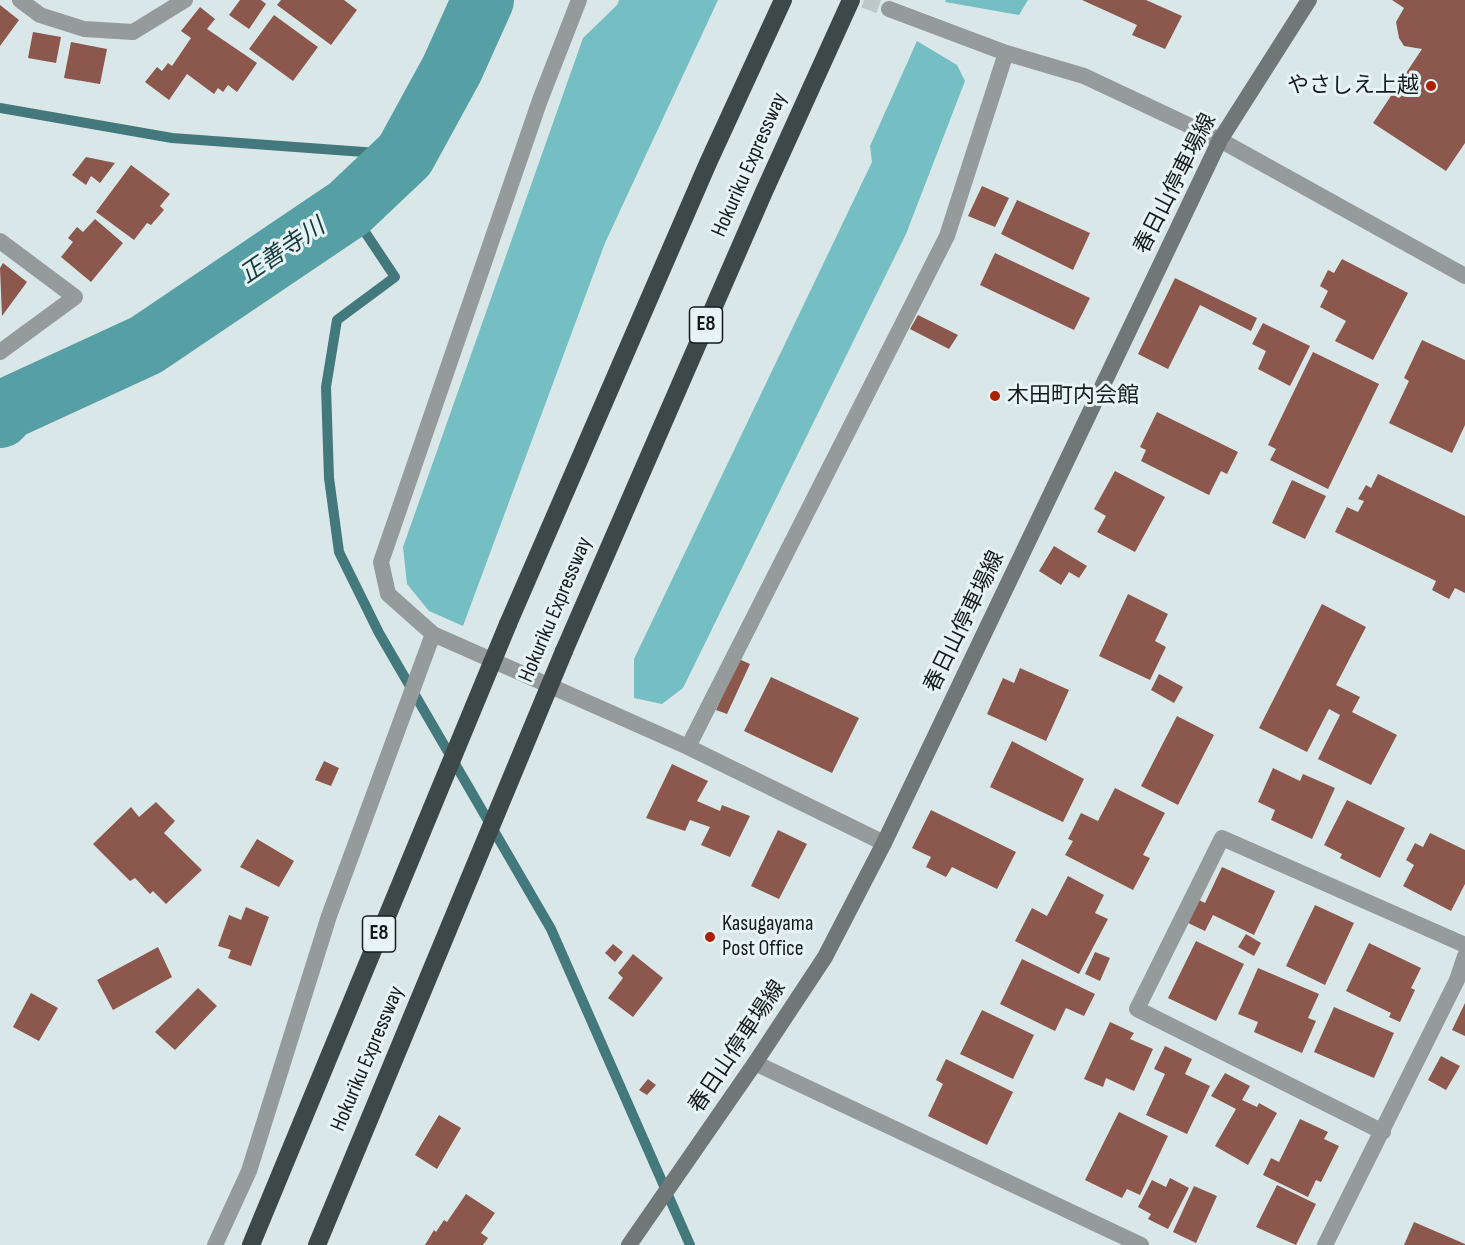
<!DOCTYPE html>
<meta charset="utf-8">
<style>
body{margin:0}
canvas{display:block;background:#dae7e8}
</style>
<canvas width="1465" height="1245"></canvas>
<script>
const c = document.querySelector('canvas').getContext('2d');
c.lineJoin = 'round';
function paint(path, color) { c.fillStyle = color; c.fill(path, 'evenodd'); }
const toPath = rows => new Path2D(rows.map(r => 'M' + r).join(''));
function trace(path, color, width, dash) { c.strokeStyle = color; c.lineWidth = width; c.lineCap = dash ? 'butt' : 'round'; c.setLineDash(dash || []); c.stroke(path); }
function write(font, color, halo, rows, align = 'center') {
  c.font = font + ' "Sofia Sans Condensed","Noto Sans JP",sans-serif'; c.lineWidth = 6; c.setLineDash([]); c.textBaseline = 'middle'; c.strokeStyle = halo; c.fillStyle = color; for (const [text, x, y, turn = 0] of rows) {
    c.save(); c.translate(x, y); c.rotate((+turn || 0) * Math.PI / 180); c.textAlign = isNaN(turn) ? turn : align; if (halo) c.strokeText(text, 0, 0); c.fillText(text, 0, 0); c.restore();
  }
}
paint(toPath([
 [619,0,718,0,605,243,463,626,429,611,407,584,403,547,583,38,617,5],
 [946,0,1028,0,1019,15,945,2],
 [917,41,957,65,965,81,906,234,683,688,662,704,634,698,634,659,872,162,870,146]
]), '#75bfc4');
trace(toPath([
 [0,108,172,138,405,155],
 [349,208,395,277,337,320,326,387,329,478,339,552,379,633,551,929,690,1245]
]), '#43787c', 10);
trace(toPath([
 [0,417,7,409,146,345,349,208,405,155,452,69,483,0]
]), '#56a0a5', 62);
paint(toPath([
 [240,0,261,0,266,4,249,29,229,15],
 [281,0,344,0,357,10,331,45,277,5],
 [1082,0,1146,0,1182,16,1165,49,1132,35,1137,25],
 [1392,0,1465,0,1465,143,1446,171,1373,123,1422,49,1404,46,1399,38,1396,22,1404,8],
 [0,5,19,20,0,46],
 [200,7,215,19,207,29,257,63,237,92,228,85,223,92,218,88,214,94,187,74,169,100,145,82,157,67,162,71,168,63,172,66,191,38,181,31],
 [274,15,318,47,293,81,249,49],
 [33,32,61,37,56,63,28,58],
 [71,42,107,49,100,84,64,78],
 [86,157,115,163,100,183,91,176,86,185,72,175],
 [131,165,170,194,160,206,164,210,151,225,147,223,134,240,96,212],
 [982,186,1009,198,995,227,968,216],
 [1017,200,1090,233,1073,270,1001,234],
 [95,219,123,243,91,282,61,257,73,242,68,238,77,227,83,232],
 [995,253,1090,298,1074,330,980,285],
 [1342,259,1408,293,1373,360,1335,341,1346,321,1320,307,1328,291,1320,286,1328,270,1334,273],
 [3,263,27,282,2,316,0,268],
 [1175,278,1257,318,1251,331,1200,305,1168,369,1138,354],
 [918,315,958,335,949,349,910,329],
 [1263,323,1310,346,1290,386,1258,369,1266,351,1252,344],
 [1422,340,1465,360,1465,425,1452,453,1389,423,1409,381,1404,378],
 [1313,352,1379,384,1328,489,1270,460,1276,449,1268,445],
 [1157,412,1238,452,1227,474,1221,471,1209,495,1141,461,1146,450,1140,447],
 [1115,471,1165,497,1135,552,1097,532,1106,516,1094,509],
 [1378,474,1465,516,1465,593,1455,588,1449,599,1432,590,1436,581,1335,532,1347,507,1358,512,1364,501,1358,499,1366,485,1371,488],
 [1292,480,1326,496,1305,539,1272,523],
 [1054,546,1087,566,1079,578,1069,572,1061,585,1039,571],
 [1128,594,1168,614,1155,641,1166,647,1150,680,1099,656],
 [1322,604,1366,627,1336,685,1360,697,1352,712,1397,735,1371,785,1318,759,1340,715,1329,709,1307,752,1259,728],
 [739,659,750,664,727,714,716,710],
 [1020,668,1069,690,1046,741,987,714,1003,678,1014,683],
 [1159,674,1183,687,1174,703,1151,690],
 [771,677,859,718,832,773,744,731],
 [1177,716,1214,735,1178,805,1141,786],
 [1012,741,1084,779,1063,822,990,787],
 [324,761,339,768,331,786,315,780],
 [672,764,708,781,697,801,720,811,722,805,750,816,730,857,701,845,710,827,690,820,685,831,646,818],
 [1273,768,1300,781,1303,774,1335,788,1312,839,1271,820,1275,810,1258,802],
 [1115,788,1165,813,1143,855,1150,858,1133,890,1065,855,1073,841,1068,839,1081,813,1098,821],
 [1347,800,1405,828,1380,878,1340,858,1342,854,1324,845],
 [156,802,175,821,164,833,202,870,166,904,153,891,150,894,135,878,130,881,93,844,131,807,139,817],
 [931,810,1016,852,997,889,952,867,946,877,926,867,931,857,912,848],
 [778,830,807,844,779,899,751,886],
 [1430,833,1465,850,1465,884,1451,911,1403,886,1414,865,1406,860,1415,843,1423,847],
 [257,839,294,861,279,887,240,867],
 [1222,867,1275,891,1254,935,1213,915,1205,931,1184,921,1195,898,1205,903],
 [1068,876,1104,895,1095,913,1108,919,1079,974,1015,941,1032,908,1047,916],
 [1315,905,1354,923,1325,985,1286,966],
 [246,907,269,917,251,966,228,958,231,950,218,946,229,915,241,920],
 [1246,934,1261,943,1254,956,1238,947],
 [1196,941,1244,964,1216,1021,1168,998],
 [1369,943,1421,968,1411,988,1415,990,1400,1022,1389,1017,1391,1013,1346,991],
 [613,944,623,952,615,962,605,953],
 [158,947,172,977,113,1010,97,980],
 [1095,952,1110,958,1100,981,1085,974],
 [633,954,663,978,633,1017,608,998,623,978,618,973],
 [1022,959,1095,994,1084,1016,1066,1008,1055,1031,1000,1004],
 [1258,968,1319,994,1308,1018,1316,1021,1302,1053,1254,1032,1258,1022,1238,1014],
 [198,988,217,1006,175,1050,155,1032],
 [31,993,58,1008,39,1041,13,1027],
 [1465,1003,1465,1036,1452,1030],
 [1334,1007,1394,1033,1374,1078,1314,1052],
 [982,1010,1034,1035,1013,1079,960,1054],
 [1110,1022,1134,1033,1130,1039,1153,1049,1134,1091,1106,1078,1103,1087,1084,1079],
 [1165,1046,1192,1059,1185,1074,1210,1086,1187,1134,1146,1115,1165,1074,1154,1069],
 [1441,1056,1460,1066,1446,1090,1428,1080],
 [946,1059,1013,1092,987,1145,928,1116,943,1084,936,1080],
 [1225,1073,1250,1086,1242,1100,1257,1107,1259,1103,1277,1113,1248,1165,1215,1146,1236,1109,1211,1096],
 [648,1079,656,1085,647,1095,639,1090],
 [1119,1112,1168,1136,1140,1195,1127,1189,1122,1198,1085,1180],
 [439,1115,461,1128,437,1169,415,1155],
 [1300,1119,1328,1132,1324,1139,1339,1146,1321,1182,1316,1180,1308,1197,1263,1175,1271,1158,1279,1162],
 [1170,1178,1189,1188,1168,1229,1148,1219,1151,1214,1138,1207,1152,1180,1166,1187],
 [1277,1185,1316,1204,1296,1245,1256,1227],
 [1194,1186,1217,1196,1196,1243,1173,1232],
 [466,1194,495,1213,481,1233,488,1238,483,1245,425,1245,434,1230,436,1232,444,1220,447,1222],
 [1414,1222,1465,1244,1465,1245,1404,1245]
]), '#8c574c');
trace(toPath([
 [864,0,889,9]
]), '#bdc8c9', 16, [16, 8]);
trace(toPath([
 [20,0,40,15,84,29,133,32,185,0],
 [0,241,75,297,0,352],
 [433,634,388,594,381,562,540,100,579,0],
 [688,747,947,236,1006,53],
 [1383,1132,1137,1009,1222,838,1465,945],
 [215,1245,249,1171,329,916,433,634,688,747,884,843],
 [1325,1245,1457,980,1465,956]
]), '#959a9b', 16);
trace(toPath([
 [889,9,1006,53,1084,76,1220,140,1465,276],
 [755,1063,1141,1245]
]), '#959a9b', 16);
trace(toPath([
 [629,1245,755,1063,825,957,884,843,1220,140,1309,0]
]), '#6f7777', 16);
trace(toPath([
 [508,624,708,163,783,0],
 [564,651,763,194,851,0]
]), '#3d4949', 18);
trace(toPath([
 [251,1245,508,624],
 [317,1245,564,651]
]), '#3d4949', 18);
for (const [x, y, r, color] of [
 [1431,86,6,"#ad1f01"],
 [995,396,6,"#ad1f01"],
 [710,937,6,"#ad1f01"]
]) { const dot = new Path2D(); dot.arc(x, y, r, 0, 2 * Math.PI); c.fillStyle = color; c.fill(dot); trace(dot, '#e7f4f5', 2); }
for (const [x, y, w] of [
 [706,325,33],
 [379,934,33]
]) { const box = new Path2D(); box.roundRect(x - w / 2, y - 18, w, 36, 4.5); c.fillStyle = '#e7f4f5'; c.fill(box); trace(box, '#161a1b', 1.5); }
write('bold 21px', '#161a1b', null, [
 ["E8",706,325],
 ["E8",379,934]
]);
write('22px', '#161a1b', '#e7f4f5', [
 ["やさしえ上越",1419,86,"right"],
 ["木田町内会館",1007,396],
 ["Kasugayama",722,924],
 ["Post Office",722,949]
], 'left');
write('22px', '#161a1b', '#e7f4f5', [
 ["Hokuriku Expressway",750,165,-66],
 ["春日山停車場線",1176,184,-63],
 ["Hokuriku Expressway",556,610,-67],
 ["春日山停車場線",965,622,-64],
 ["春日山停車場線",738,1047,-56],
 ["Hokuriku Expressway",368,1059,-67]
]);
write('italic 24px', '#15393c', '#e7f4f5', [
 ["正善寺川",283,252,-34]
]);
</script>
